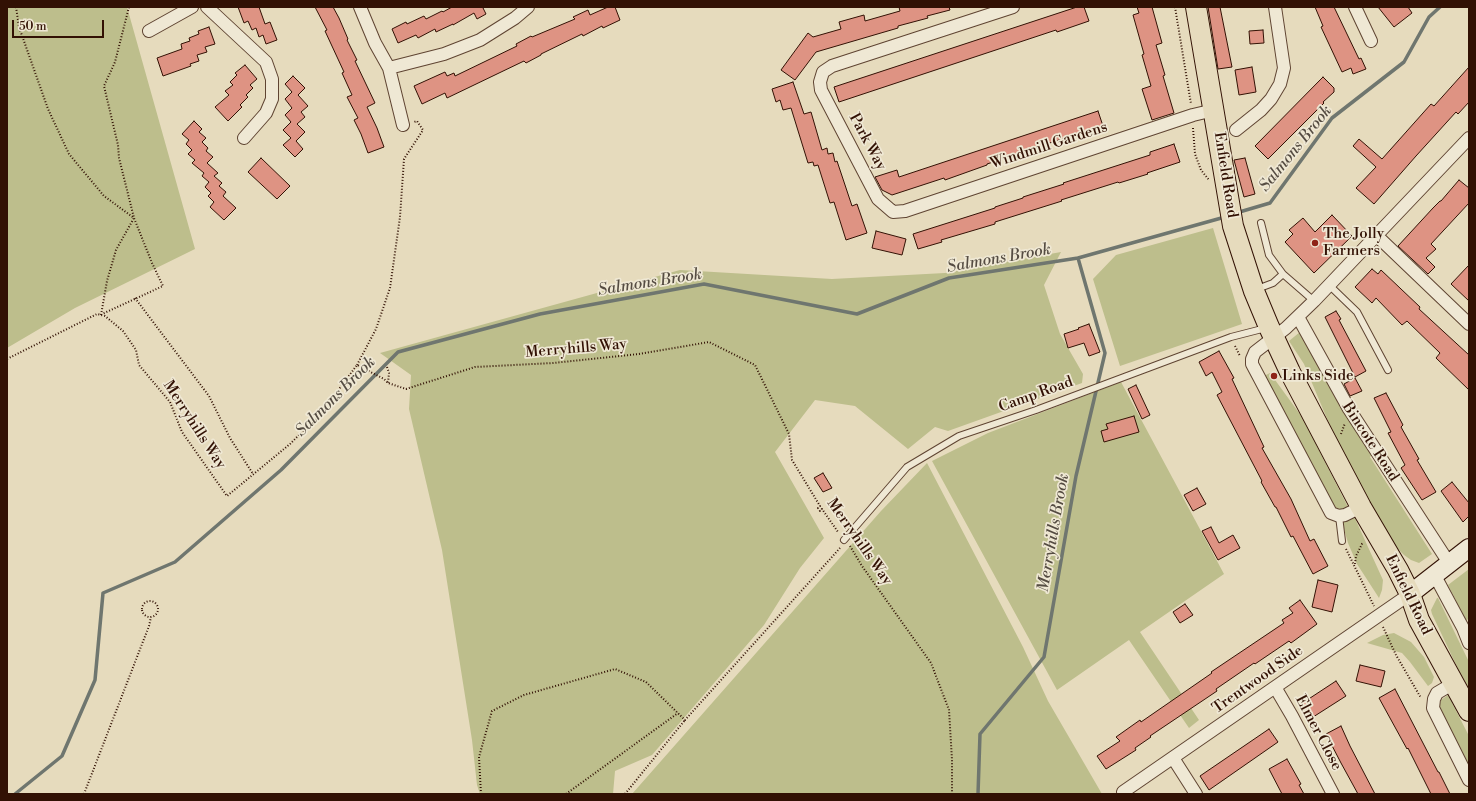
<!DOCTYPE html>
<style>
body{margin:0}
#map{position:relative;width:1476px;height:801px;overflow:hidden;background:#e6dbbd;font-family:"Libre Bodoni",serif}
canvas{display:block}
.frame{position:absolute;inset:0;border:8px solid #321104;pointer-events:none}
.scale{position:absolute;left:12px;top:20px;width:92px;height:18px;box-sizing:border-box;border:2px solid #321104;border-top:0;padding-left:5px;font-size:12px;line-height:14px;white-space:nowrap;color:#321104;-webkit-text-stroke:3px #efe8d4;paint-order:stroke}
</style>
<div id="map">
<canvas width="1476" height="801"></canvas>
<div class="frame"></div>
<div class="scale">50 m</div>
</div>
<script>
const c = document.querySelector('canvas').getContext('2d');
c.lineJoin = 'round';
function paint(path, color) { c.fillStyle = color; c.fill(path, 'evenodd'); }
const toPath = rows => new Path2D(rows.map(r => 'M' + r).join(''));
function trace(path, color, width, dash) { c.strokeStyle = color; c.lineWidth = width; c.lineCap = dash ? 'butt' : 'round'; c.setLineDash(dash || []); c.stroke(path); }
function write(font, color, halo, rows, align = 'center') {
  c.font = font + ' "Libre Bodoni",serif'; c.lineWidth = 3.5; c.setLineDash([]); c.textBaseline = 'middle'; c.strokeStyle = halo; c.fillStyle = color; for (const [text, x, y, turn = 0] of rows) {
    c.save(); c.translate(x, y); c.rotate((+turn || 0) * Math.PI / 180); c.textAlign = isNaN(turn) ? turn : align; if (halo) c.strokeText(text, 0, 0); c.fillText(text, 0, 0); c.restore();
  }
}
paint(toPath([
 [7,7,127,7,195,249,75,308,7,348],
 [1213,228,1242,324,1120,366,1093,279,1116,255],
 [1061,252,1044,285,1060,334,1083,374,1082,383,948,431,935,427,908,449,855,406,815,400,775,452,824,538,800,568,764,625,652,755,615,771,613,794,480,794,477,785,472,740,442,550,409,409,411,375,380,353,680,270,832,279,945,273],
 [1300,332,1316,362,1374,453,1370,457,1432,554,1419,563,1411,560,1404,555,1396,547,1387,535,1343,453,1328,421,1304,364,1289,341],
 [1270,373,1302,417,1349,509,1337,511,1334,507,1262,377],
 [1121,382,1224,574,1140,632,1199,720,1189,728,1129,640,1057,690,932,461,988,433],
 [927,463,1023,647,1048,701,1102,794,632,794,881,511],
 [1353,514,1383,580,1382,590,1379,598,1357,564,1348,543,1344,529,1343,520],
 [1469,569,1469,619,1466,620,1448,585],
 [1437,598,1438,598,1469,662,1469,689,1459,671,1432,614,1431,610],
 [1394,633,1411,642,1424,657,1434,677,1432,683,1428,686,1410,662,1402,653,1367,643,1383,635],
 [1448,695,1469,736,1469,772,1439,708,1441,700]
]), '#bdbe8c');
trace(toPath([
 [1236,213,1270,203,1332,118,1404,62,1429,17,1440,7],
 [15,794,62,756,95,680,103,593,175,562,281,470,398,352,540,314,704,284,857,314,949,278,1078,258,1225,217],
 [978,794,980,734,1044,657,1076,476,1105,353,1078,258]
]), '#6f766f', 3.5);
const building = toPath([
 [238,7,259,7,265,24,270,22,277,40,266,44,263,35,259,37,256,28,252,30,248,21,244,23,238,7],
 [315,7,333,7,339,18,348,39,347,40,357,60,355,61,375,103,367,107,377,128,384,147,368,153,361,134,354,120,358,118,347,97,352,95,342,73,344,72,325,31,327,30,315,7],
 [452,7,485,7,483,8,486,14,477,19,474,13,453,25,453,24,436,32,435,29,418,38,416,35,398,43,392,29,406,22,407,24,424,16,426,19,442,11,443,12,452,7],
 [608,7,615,7,620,20,603,28,602,26,583,36,582,34,541,54,541,55,526,63,524,61,447,98,445,93,422,104,414,86,445,72,447,76,454,73,455,76,517,46,516,44,531,36,532,37,575,19,573,17,588,10,590,15,608,7],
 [899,7,949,7,950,10,927,16,928,18,898,26,898,28,816,52,795,80,781,70,808,33,813,37,841,29,839,22,864,15,865,21,900,11,899,7],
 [1077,7,1084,7,1089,21,1057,32,1056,30,839,102,834,87,1077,7],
 [1137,7,1152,7,1162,43,1156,45,1165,75,1163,76,1174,113,1152,120,1142,89,1151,86,1142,55,1144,54,1133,15,1139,13,1137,7],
 [1208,7,1220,7,1232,67,1218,69,1208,7],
 [1315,7,1334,7,1359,59,1361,58,1366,69,1353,74,1351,68,1342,72,1321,27,1323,26,1315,7],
 [1378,7,1408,7,1412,13,1394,27,1378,7],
 [209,27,215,44,205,47,207,52,197,55,199,61,190,64,191,66,163,76,157,58,182,49,181,44,190,41,189,38,199,34,198,31,209,27],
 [1263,30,1264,43,1250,44,1249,31,1263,30],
 [245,65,257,79,250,85,253,88,246,95,248,97,240,105,242,107,228,121,215,107,229,95,225,91,233,85,230,82,237,75,235,73,245,65],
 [1252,67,1256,92,1239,95,1235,70,1252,67],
 [1469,67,1469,102,1458,114,1456,112,1416,156,1374,204,1356,188,1376,167,1353,146,1359,139,1382,159,1431,104,1434,106,1469,67],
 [293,76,305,88,298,95,308,106,301,112,305,117,297,124,305,132,296,141,303,149,295,157,283,145,291,138,283,130,291,122,285,115,292,108,285,99,292,92,285,84,293,76],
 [1323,77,1334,88,1334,92,1323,102,1324,103,1268,159,1255,146,1323,77],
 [793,82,804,114,811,112,822,150,827,148,828,154,833,153,835,162,837,161,852,206,857,204,867,233,846,240,834,202,830,203,818,165,814,166,813,162,808,163,791,108,783,110,780,100,776,102,772,89,793,82],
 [1098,111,1103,126,1037,147,1037,148,987,164,987,165,945,180,944,178,892,195,882,190,875,177,897,170,899,177,1098,111],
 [194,121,202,129,199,132,206,138,202,142,208,148,206,151,213,157,207,163,218,173,214,176,222,183,219,186,226,192,223,196,236,208,224,220,210,207,214,202,208,196,211,193,205,187,209,182,202,176,204,173,192,163,195,160,188,154,192,150,186,144,189,140,182,134,194,121],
 [1174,144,1180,162,1147,173,1148,174,1119,183,1118,182,1061,200,1062,201,995,222,995,224,941,240,942,242,918,249,913,234,995,208,995,207,1023,198,1023,197,1064,184,1063,183,1150,155,1150,152,1174,144],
 [261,158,290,186,277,199,248,172,261,158],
 [1245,158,1255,194,1244,197,1234,160,1245,158],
 [1459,180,1469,188,1469,203,1431,244,1436,249,1426,258,1435,267,1428,274,1398,246,1433,208,1440,201,1441,201,1459,180],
 [1332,215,1352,236,1314,273,1285,242,1293,234,1289,230,1303,218,1315,232,1332,215],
 [876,231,906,239,902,255,872,248,876,231],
 [1469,265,1469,301,1451,284,1469,265],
 [1372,269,1378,274,1381,270,1420,307,1419,309,1469,355,1469,390,1436,358,1440,353,1407,321,1402,325,1376,298,1372,303,1355,287,1372,269],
 [1336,311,1341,319,1339,320,1366,371,1355,377,1325,317,1336,311],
 [1089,324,1100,352,1089,356,1084,343,1068,348,1064,334,1079,329,1078,328,1089,324],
 [1219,351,1234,378,1232,379,1264,447,1262,448,1291,499,1310,541,1314,539,1328,566,1313,574,1293,536,1291,537,1276,507,1275,507,1261,482,1262,481,1217,395,1222,392,1212,372,1206,376,1199,362,1219,351],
 [1355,378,1362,391,1350,396,1344,384,1355,378],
 [1136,385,1150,415,1142,419,1128,389,1136,385],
 [1386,393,1403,425,1401,427,1419,459,1417,460,1436,492,1422,500,1401,468,1405,465,1388,433,1391,432,1374,398,1386,393],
 [1134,416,1139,432,1104,442,1101,431,1108,429,1106,424,1134,416],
 [823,473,832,488,823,492,814,478,823,473],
 [1452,482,1469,503,1469,516,1463,522,1441,491,1452,482],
 [1197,488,1206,504,1193,511,1184,495,1197,488],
 [1211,527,1219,543,1233,535,1240,548,1218,560,1202,531,1211,527],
 [1318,580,1338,585,1332,612,1312,607,1318,580],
 [1300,600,1317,624,1291,643,1289,641,1255,664,1254,663,1216,689,1217,691,1150,736,1151,737,1135,748,1136,750,1106,769,1097,756,1120,741,1116,737,1140,720,1141,722,1212,673,1211,672,1284,623,1282,620,1293,613,1289,608,1300,600],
 [1185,604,1193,615,1180,623,1173,612,1185,604],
 [1360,665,1385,671,1381,687,1356,681,1360,665],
 [1336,681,1346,696,1310,719,1301,704,1336,681],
 [1395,689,1438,772,1439,772,1450,794,1431,794,1408,748,1407,749,1379,698,1395,689],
 [1341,726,1350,746,1375,794,1358,794,1341,763,1326,734,1341,726],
 [1269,729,1278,742,1209,790,1200,776,1269,729],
 [1287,759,1301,784,1299,785,1304,794,1282,794,1269,769,1287,759]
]);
paint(building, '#de9383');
trace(building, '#321104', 1);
const lane = toPath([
 [1261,223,1269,255,1283,274,1314,301],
 [1329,285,1357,312,1388,370],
 [1257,289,1273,283,1283,274],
 [1339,516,1342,541],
 [844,540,907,467,959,436,1036,410,1231,337,1266,328]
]);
const street = toPath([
 [207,7,266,62,272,79,272,99,266,113,244,138],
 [360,7,375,43,389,68,403,125],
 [1013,7,832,66,823,72,820,82,821,90,878,199,893,212,905,211,1193,115,1214,110],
 [1355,7,1371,41],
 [149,31,192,7],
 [389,68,444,54,480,40,515,18,528,7],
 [1236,130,1261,110,1271,99,1280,84,1284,68,1275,7],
 [1376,235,1469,324],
 [1298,317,1349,409,1449,563],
 [1361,507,1345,515,1339,516,1331,513,1252,364,1252,359,1255,352,1286,328,1314,301,1469,138],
 [1434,574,1463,628,1469,643],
 [1454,683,1437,693,1434,699,1433,708,1469,780],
 [1275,687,1292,716,1333,794],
 [1173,758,1196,794],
 [1123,792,1410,594]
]);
const secondary = toPath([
 [1410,594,1469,548]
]);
const primary = toPath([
 [1196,7,1233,226,1254,291,1269,327,1290,372,1361,507,1398,570,1410,594,1419,620,1469,711]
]);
trace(lane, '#5f4432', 8);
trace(street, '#5f4432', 14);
trace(secondary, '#321104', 20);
trace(primary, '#321104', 22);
trace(toPath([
 [16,7,19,27,48,109,69,154,104,196,134,218,152,263,163,286,102,314],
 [1175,7,1191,104],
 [1193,128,1195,154,1201,170,1209,180],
 [135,298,209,396,230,438,253,474],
 [101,315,107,281,116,250,134,218,119,158,118,145,104,86,115,62,129,7],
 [1235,346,1240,356],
 [7,359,97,314,105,316,123,331,136,350,139,365,170,402,182,432,227,496,290,444,322,412,357,365,384,379,388,383,406,389,475,367,553,363,639,354,709,342,755,365,789,434,792,460,820,506,818,508,820,511,822,509,838,532],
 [357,365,376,329,390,288,400,217,404,159,423,130,417,121,414,122],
 [387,367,389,373,388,383],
 [1341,434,1345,423],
 [850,546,862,566,931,663,949,710,952,760,952,794],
 [1346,549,1374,606],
 [1355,564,1356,556,1362,544,1364,543],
 '142 609a8 8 0 1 1 16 0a8 8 0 1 1-16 0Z',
 [1383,627,1396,655,1421,698],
 [84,794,149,626,151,617],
 [481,794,479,757,492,711,524,695,615,669,646,682,685,720,840,548],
 [566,794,678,713],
 [625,794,685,720]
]), '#321104', 2, [1, 2]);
trace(lane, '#efe8d4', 6);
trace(street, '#efe8d4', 12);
trace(secondary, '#efe8d4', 18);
trace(primary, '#e6dbbd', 20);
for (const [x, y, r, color] of [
 [1315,243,4,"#8f2418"],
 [1274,376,4,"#8f2418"]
]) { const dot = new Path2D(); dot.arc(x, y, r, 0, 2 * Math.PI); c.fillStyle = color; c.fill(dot); trace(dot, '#efe8d4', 1.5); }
write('15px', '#321104', '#efe8d4', [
 ["Park Way",867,142,62],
 ["Windmill Gardens",1049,146,-18],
 ["Enfield Road",1225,175,81],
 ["Merryhills Way",576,349,-5],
 ["Camp Road",1036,395,-20],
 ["Merryhills Way",194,425,57],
 ["Bincote Road",1370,442,57],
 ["Merryhills Way",859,542,55],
 ["Enfield Road",1408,595,64],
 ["Trentwood Side",1258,680,-35],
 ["Elmer Close",1318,733,62]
]);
write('15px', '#321104', '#efe8d4', [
 ["The Jolly",1323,234],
 ["Farmers",1323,251],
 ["Links Side",1282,376]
], 'left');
write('italic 16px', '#554c42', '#efe8d4', [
 ["Salmons Brook",1296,149,-51],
 ["Salmons Brook",999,259,-10],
 ["Salmons Brook",650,283,-9],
 ["Salmons Brook",336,397,-45],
 ["Merryhills Brook",1054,533,-80]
]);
</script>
